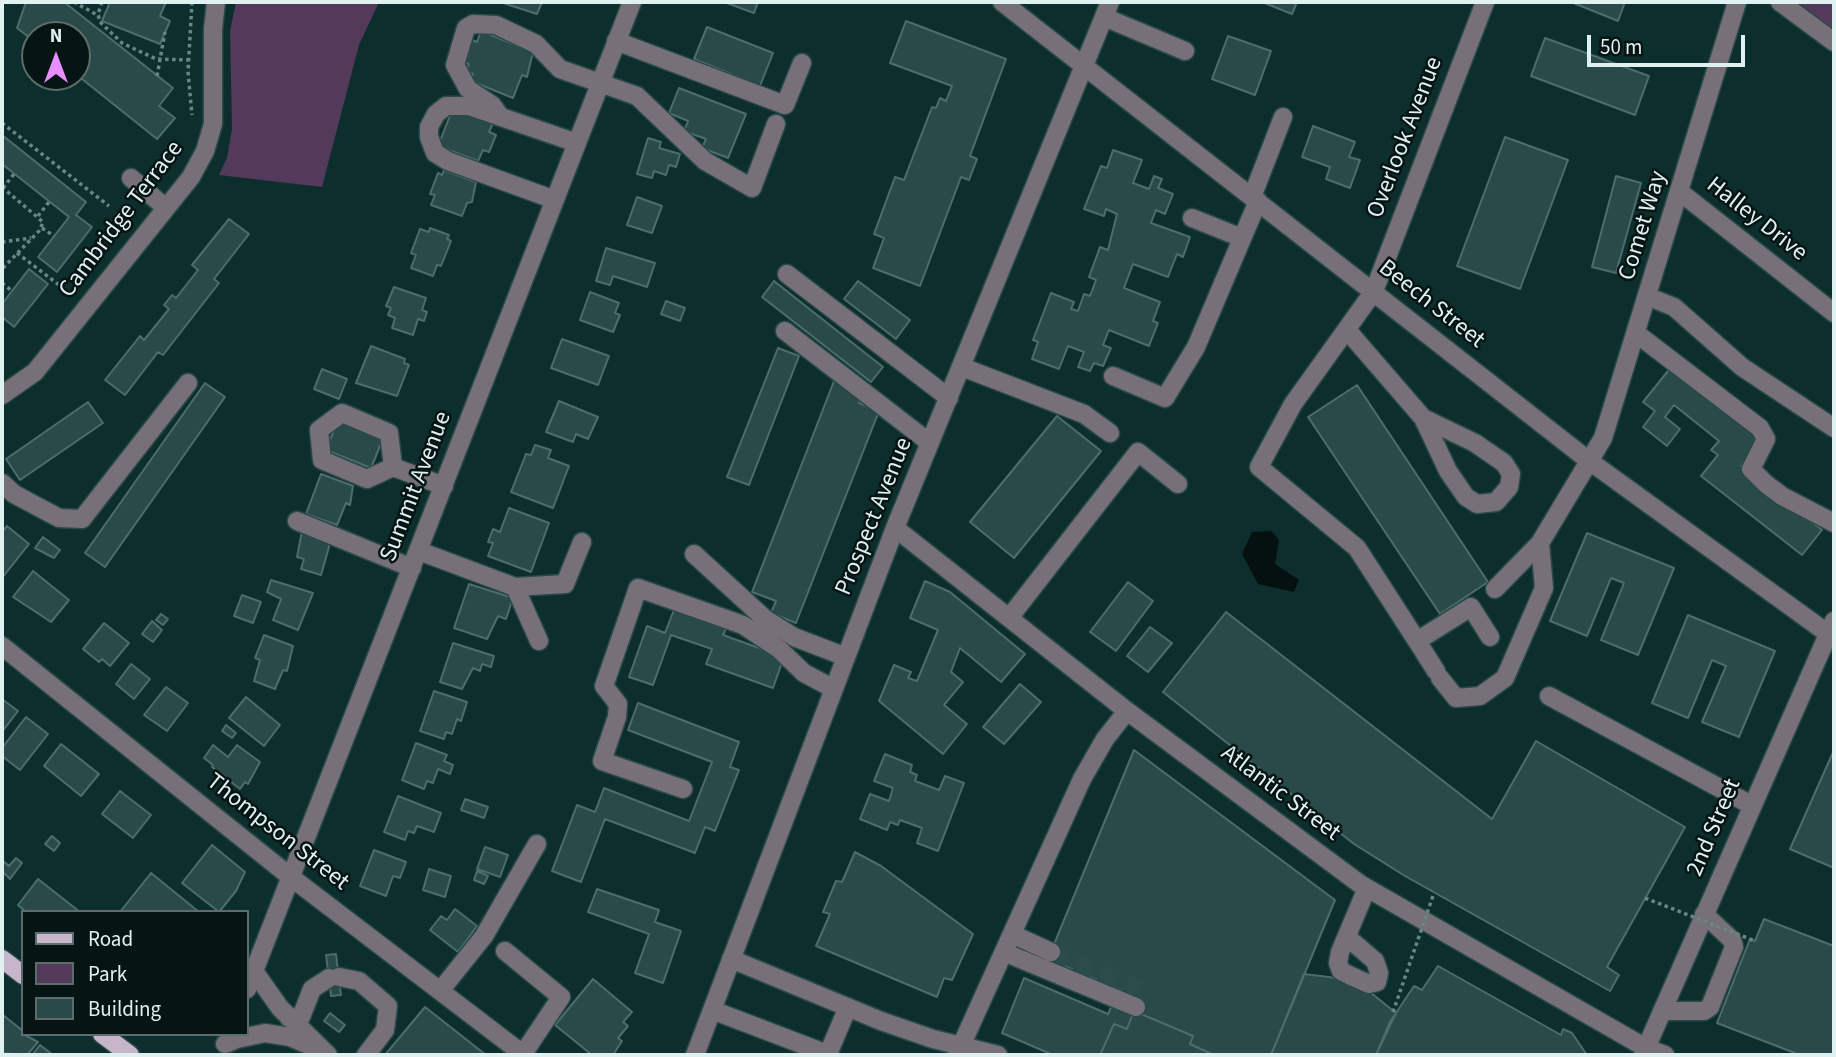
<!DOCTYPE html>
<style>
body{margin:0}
#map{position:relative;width:1836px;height:1057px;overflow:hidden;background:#0c2f2e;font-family:"Source Sans 3",sans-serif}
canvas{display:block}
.frame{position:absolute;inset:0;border:4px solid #dff1f0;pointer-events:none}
.legend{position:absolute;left:21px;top:910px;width:228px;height:126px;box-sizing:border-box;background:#071414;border:2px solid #5d6c6c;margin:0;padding:9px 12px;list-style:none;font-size:21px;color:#dff1f0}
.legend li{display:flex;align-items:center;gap:14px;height:35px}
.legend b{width:35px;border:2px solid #5d6c6c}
.north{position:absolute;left:21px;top:21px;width:70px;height:70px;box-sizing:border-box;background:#071414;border:2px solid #5d6c6c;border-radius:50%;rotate:0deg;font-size:19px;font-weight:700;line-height:28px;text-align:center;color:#dff1f0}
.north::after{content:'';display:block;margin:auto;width:24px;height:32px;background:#e98efe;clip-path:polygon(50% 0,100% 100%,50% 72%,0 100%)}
.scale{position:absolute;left:1587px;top:35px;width:158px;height:32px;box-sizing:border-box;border:4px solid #dff1f0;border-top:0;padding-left:9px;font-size:21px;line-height:24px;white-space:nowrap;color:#dff1f0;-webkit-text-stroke:5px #071414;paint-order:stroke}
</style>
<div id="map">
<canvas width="1836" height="1057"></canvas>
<div class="frame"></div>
<ul class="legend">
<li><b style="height:9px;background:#c7b6cb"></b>Road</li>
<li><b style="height:19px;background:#53395a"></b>Park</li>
<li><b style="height:19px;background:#294a49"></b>Building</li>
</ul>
<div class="north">N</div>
<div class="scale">50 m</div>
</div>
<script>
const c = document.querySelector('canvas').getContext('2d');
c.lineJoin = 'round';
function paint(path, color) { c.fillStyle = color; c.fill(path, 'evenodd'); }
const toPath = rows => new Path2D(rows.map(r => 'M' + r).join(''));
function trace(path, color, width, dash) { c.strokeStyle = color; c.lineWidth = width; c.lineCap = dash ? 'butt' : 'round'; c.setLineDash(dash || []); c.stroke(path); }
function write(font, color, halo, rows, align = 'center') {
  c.font = font + ' "Source Sans 3",sans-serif'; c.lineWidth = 5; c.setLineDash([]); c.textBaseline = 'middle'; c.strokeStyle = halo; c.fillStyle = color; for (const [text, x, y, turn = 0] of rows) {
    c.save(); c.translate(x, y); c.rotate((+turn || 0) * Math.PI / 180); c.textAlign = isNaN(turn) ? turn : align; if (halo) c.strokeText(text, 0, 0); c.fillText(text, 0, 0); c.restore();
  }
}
paint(toPath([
 [236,2,379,2,359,45,322,187,219,175,227,158,232,129,230,31],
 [1796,2,1834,2,1834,30]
]), '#53395a');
paint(toPath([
 [1271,531,1279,540,1275,564,1299,580,1294,592,1258,584,1242,554,1252,532]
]), '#051010');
const building = toPath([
 [26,2,64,2,173,88,159,106,175,118,157,139,77,75,77,35,35,35,35,42,17,28,26,2],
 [110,2,166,2,160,16,170,21,160,44,102,21,110,2],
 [500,2,542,2,537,14,500,2],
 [724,2,758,2,754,13,724,2],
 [1262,2,1297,2,1292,14,1262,2],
 [1571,2,1625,2,1618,21,1571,2],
 [906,21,1006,59,970,156,977,159,969,180,961,177,920,286,873,268,884,238,874,234,895,177,904,180,932,107,936,108,940,98,946,101,952,86,890,63,906,21],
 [707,27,773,53,760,86,694,59,707,27],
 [481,31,533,52,527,77,522,75,513,98,471,81,473,74,466,71,469,64,458,60,467,38,477,42,481,31],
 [1228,36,1271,51,1255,95,1212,79,1228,36],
 [1545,38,1649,76,1635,115,1531,76,1545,38],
 [679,88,746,114,728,158,702,148,706,139,684,131,688,121,669,113,679,88],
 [453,108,493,123,489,132,496,135,489,152,483,150,478,161,438,146,453,108],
 [1313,126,1355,142,1349,157,1360,160,1350,188,1326,179,1330,167,1302,157,1313,126],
 [2,135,86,202,76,215,92,227,57,272,38,257,69,217,2,164,2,135],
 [1505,137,1568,160,1520,289,1457,266,1505,137],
 [648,138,661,142,659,148,680,154,676,167,669,165,666,175,654,171,652,178,637,174,648,138],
 [1113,150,1142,160,1133,183,1149,189,1154,176,1162,179,1158,188,1173,194,1165,214,1156,210,1151,223,1190,237,1183,257,1177,254,1168,277,1133,264,1124,288,1160,302,1153,321,1158,323,1149,346,1109,330,1103,345,1111,348,1103,366,1094,363,1090,371,1078,367,1084,352,1068,346,1059,369,1032,359,1038,342,1033,340,1051,293,1074,302,1071,309,1078,311,1084,294,1090,296,1096,280,1089,277,1100,247,1108,250,1117,214,1106,209,1104,216,1084,209,1101,166,1107,168,1113,150],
 [444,170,476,182,472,202,467,203,462,216,431,205,435,195,430,194,438,173,442,175,444,170],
 [1616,176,1641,183,1616,273,1592,267,1616,176],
 [637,197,662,206,652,233,627,225,637,197],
 [229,219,249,234,214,279,219,283,163,355,158,352,125,395,105,380,140,336,144,340,169,309,164,305,172,295,176,298,198,270,192,265,229,219],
 [430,228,449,235,447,239,451,241,441,266,437,265,433,276,411,268,416,255,411,253,420,229,429,232,430,228],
 [606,248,655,263,647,287,613,276,610,285,596,281,606,248],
 [29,269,48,284,14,327,2,317,2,304,29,269],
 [774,281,883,367,871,382,762,297,774,281],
 [858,281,910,320,896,339,844,299,858,281],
 [394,287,426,298,422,310,427,312,424,321,418,319,413,335,392,328,395,318,388,315,391,308,386,306,394,287],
 [590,292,619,303,615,313,620,315,613,332,580,320,590,292],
 [666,301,685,308,680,321,661,314,666,301],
 [562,339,609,356,598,385,551,368,562,339],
 [371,346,405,359,404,363,409,365,397,396,356,383,371,346],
 [778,348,799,356,749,485,727,477,778,348],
 [1672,366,1763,438,1741,466,1822,530,1802,555,1701,476,1718,455,1711,450,1719,441,1674,405,1665,417,1680,429,1667,446,1643,427,1655,411,1643,402,1672,366],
 [322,369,347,379,339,399,314,389,322,369],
 [834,381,863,391,859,403,879,411,796,623,771,613,776,601,752,592,834,381],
 [205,383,225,397,105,567,85,553,205,383],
 [1357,385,1488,582,1440,614,1308,417,1357,385],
 [559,401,598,417,588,439,576,434,573,442,546,432,559,401],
 [88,402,103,423,20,480,6,459,88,402],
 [1057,416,1101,451,1014,558,970,522,1057,416],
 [339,418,384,436,371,468,326,450,339,418],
 [535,445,551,450,548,458,569,466,553,508,511,492,526,454,531,455,535,445],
 [321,474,353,486,350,505,346,503,337,525,306,514,321,474],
 [509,508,549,523,531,572,488,556,493,543,488,542,493,529,500,532,509,508],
 [7,526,29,544,2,578,2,532,7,526],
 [302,531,331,540,321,575,301,569,304,559,297,557,302,531],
 [1587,533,1674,568,1638,655,1601,640,1624,583,1611,578,1587,636,1550,621,1587,533],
 [43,537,60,550,54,558,35,548,43,537],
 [33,571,69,600,51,622,13,597,33,571],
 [271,580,313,593,298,630,273,620,281,599,267,592,271,580],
 [925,581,950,592,1025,654,1001,682,960,648,951,672,963,682,944,705,967,724,943,754,879,701,894,665,911,672,908,678,917,681,938,630,910,618,925,581],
 [1128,582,1153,601,1116,651,1090,632,1128,582],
 [469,584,513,598,506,619,498,616,487,639,454,628,469,584],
 [242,595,261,602,253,623,234,616,242,595],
 [675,607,727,626,723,635,784,657,773,688,706,664,712,649,671,635,653,685,629,677,647,626,665,633,675,607],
 [1226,612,1492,819,1536,741,1685,827,1607,967,1619,975,1610,991,1405,876,1354,844,1163,692,1226,612],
 [161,614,168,619,163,625,156,620,161,614],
 [1688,615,1775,651,1739,737,1702,722,1726,666,1712,660,1688,718,1652,703,1688,615],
 [152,621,162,630,153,642,142,634,152,621],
 [104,623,129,643,110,666,102,659,99,662,83,649,104,623],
 [1150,627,1172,643,1148,672,1127,656,1150,627],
 [264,635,293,646,287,671,283,670,275,689,254,681,260,660,255,658,264,635],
 [453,643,494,656,491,667,482,664,480,671,473,668,462,689,440,682,453,643],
 [131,664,150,679,134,699,116,684,131,664],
 [1020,684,1041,702,1004,744,983,727,1020,684],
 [166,687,188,703,167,731,144,715,166,687],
 [434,691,467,702,461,721,457,719,452,734,446,732,444,739,420,731,434,691],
 [246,697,280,725,264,746,229,718,246,697],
 [2,699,18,711,2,732,2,699],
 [638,703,739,742,730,767,739,770,715,831,705,827,695,853,605,819,581,882,552,871,577,805,595,812,604,788,689,821,712,762,628,730,638,703],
 [26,717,48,734,20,770,2,756,2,748,26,717],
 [226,725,236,733,232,738,222,731,226,725],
 [416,743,447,755,444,761,453,765,450,774,438,769,433,783,427,781,424,789,402,780,416,743],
 [61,744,99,774,81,796,44,766,61,744],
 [213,745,228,757,237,745,260,762,248,784,245,782,240,789,212,767,213,765,204,758,213,745],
 [1134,750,1335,900,1271,1055,1214,1055,1190,1044,1193,1036,1134,1011,1139,998,1048,959,1134,750],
 [1834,750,1834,868,1790,849,1834,750],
 [885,754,912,765,910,772,917,775,915,781,939,790,945,776,964,783,938,851,917,843,922,828,900,820,898,825,890,822,887,830,860,819,870,794,889,801,893,788,874,781,885,754],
 [120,791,151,815,133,838,102,814,120,791],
 [398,796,441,813,434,832,417,826,414,833,408,831,405,840,384,832,398,796],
 [465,799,488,807,484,818,461,810,465,799],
 [52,836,60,843,54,851,45,844,52,836],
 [212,845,245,872,236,891,219,912,182,883,212,845],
 [485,847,508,855,500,877,477,869,485,847],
 [374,850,406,862,400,878,393,876,386,896,360,886,374,850],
 [855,852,881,866,973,934,952,980,944,978,937,997,816,946,830,914,823,912,836,881,842,882,855,852],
 [16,858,22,863,10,879,4,873,2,876,2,860,9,866,16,858],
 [429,869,451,876,445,897,423,890,429,869],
 [477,871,488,876,484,884,474,880,477,871],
 [151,873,199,912,120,912,151,873],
 [38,879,80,912,26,912,18,905,38,879],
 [597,889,659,910,655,922,681,931,663,983,635,973,649,934,588,912,597,889],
 [455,909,477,926,458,952,430,930,441,916,447,920,455,909],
 [1764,919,1834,946,1834,1055,1800,1055,1717,1023,1750,939,1755,941,1764,919],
 [336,954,341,995,331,996,326,955,336,954],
 [1438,966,1561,1035,1563,1029,1572,1033,1587,1055,1376,1055,1390,1022,1414,986,1422,990,1438,966],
 [1304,974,1345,979,1370,992,1396,1013,1376,1055,1271,1055,1304,974],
 [1024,978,1108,1014,1113,1003,1134,1011,1127,1029,1114,1024,1100,1055,1053,1055,1002,1033,1024,978],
 [593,979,632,1012,623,1022,628,1026,618,1038,622,1041,613,1055,592,1055,555,1025,593,979],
 [425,1007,486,1055,385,1055,425,1007],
 [1134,1011,1193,1036,1190,1044,1214,1055,1100,1055,1114,1024,1127,1029,1134,1011],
 [330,1013,345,1025,339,1032,324,1021,330,1013],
 [3,1015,23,1031,23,1034,38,1042,27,1055,2,1053,3,1015],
 [40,1045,53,1055,32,1055,40,1045]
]);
paint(building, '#294a49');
trace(building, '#4b6d6c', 2);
trace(toPath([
 [1051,952,1142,990]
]), '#2c4c4b', 18, [18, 9]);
const minor = toPath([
 [1002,2,1588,460,1834,638],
 [1485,2,1374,291,1293,404,1259,467,1357,548,1417,641,1471,607,1490,637],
 [1780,2,1834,42],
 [1104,17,1185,51],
 [616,41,785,105,802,63],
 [500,116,492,105,468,89,455,65,466,28,473,24,496,25,536,44,560,69,637,96,705,161,752,188,776,124],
 [131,178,166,208],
 [1680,192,1834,313],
 [1252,197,1283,117],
 [555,200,448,161,435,153,429,137,429,127,436,114,446,106,469,106,577,143],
 [1192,218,1242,238],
 [787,274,949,398],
 [1649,297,1674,307,1742,367,1834,428],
 [1347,330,1423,418,1475,443,1504,463,1511,474,1509,487,1496,502,1477,504,1466,497,1448,471,1423,418],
 [785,331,930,443],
 [1637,334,1760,428,1766,439,1751,469,1766,484,1782,496,1834,523],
 [962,367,1084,414,1110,433],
 [1113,376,1165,398,1196,347,1258,201],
 [2,395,35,372,191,177,205,151,213,124,213,29,216,2],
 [393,467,389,433,342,413,319,430,322,460,367,479,393,467,444,486],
 [2,483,14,494,59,518,82,519,188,383],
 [297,521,412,568],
 [895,528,1127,711,1360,884,1646,1048,1665,1055],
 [419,551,515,587,539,641],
 [694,554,764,618,794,637,846,657],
 [515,587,565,584,582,542],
 [1495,589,1540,543,1603,438,1737,2],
 [1009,618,1138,452,1178,484],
 [1417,641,1436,671],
 [2,646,292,878,524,1055],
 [1440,678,1456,698,1480,696,1505,678,1544,588,1540,543],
 [1549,696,1751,805],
 [683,789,602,761,617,717,618,704,604,686,638,588,743,625,779,649,804,673,834,689],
 [1014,935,1051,952],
 [1347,937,1375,961,1379,973,1377,982,1369,984,1351,976,1341,971,1338,963,1340,952,1367,888],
 [505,951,561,997,523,1054],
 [1006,953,1136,1007],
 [731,959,881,1021,933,1039,998,1055],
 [247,968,254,971,280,1008,328,1055],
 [339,977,359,981,388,1006,385,1030,366,1055],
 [247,989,632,2],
 [440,991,484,936,537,844],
 [712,1010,830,1055],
 [1662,1011,1704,1011,1710,1007,1734,947,1732,940,1704,914],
 [289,1018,301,1017,312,989,329,978],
 [225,1044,237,1039,265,1033,290,1037,311,1046],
 [828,1054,848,1007],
 [695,1055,895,528,1110,2],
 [957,1055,1082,779,1105,739,1127,711],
 [1643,1055,1834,621]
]);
const major = toPath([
 [2,959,23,975],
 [102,1034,130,1055]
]);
trace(minor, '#2a4a49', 21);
trace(major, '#2a4a49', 21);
trace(toPath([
 [74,2,99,16],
 [102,2,98,14,100,22,122,43,156,59,188,60],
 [192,2,188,72,192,115],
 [157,76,165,32],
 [2,123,109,206],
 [2,187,43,222,40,230,2,269],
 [3,188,14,174],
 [38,216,49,202],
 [42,228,54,236],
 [2,242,31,238],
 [17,253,71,294],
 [2,283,12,291]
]), '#698584', 3.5, [3.5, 3.5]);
trace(minor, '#777079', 18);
trace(major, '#c7b6cb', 18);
trace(toPath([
 [1645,898,1755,941],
 [1393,1012,1434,893]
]), '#698584', 3.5, [3.5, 3.5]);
write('24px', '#dff1f0', '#071414', [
 ["Overlook Avenue",1406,138,-69],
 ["Cambridge Terrace",122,220,-53],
 ["Halley Drive",1756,220,38],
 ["Comet Way",1644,226,-73],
 ["Beech Street",1431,305,38],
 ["Summit Avenue",417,487,-69],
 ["Prospect Avenue",875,517,-68],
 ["Atlantic Street",1280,794,37],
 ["2nd Street",1715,828,-67],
 ["Thompson Street",277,833,38]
]);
</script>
